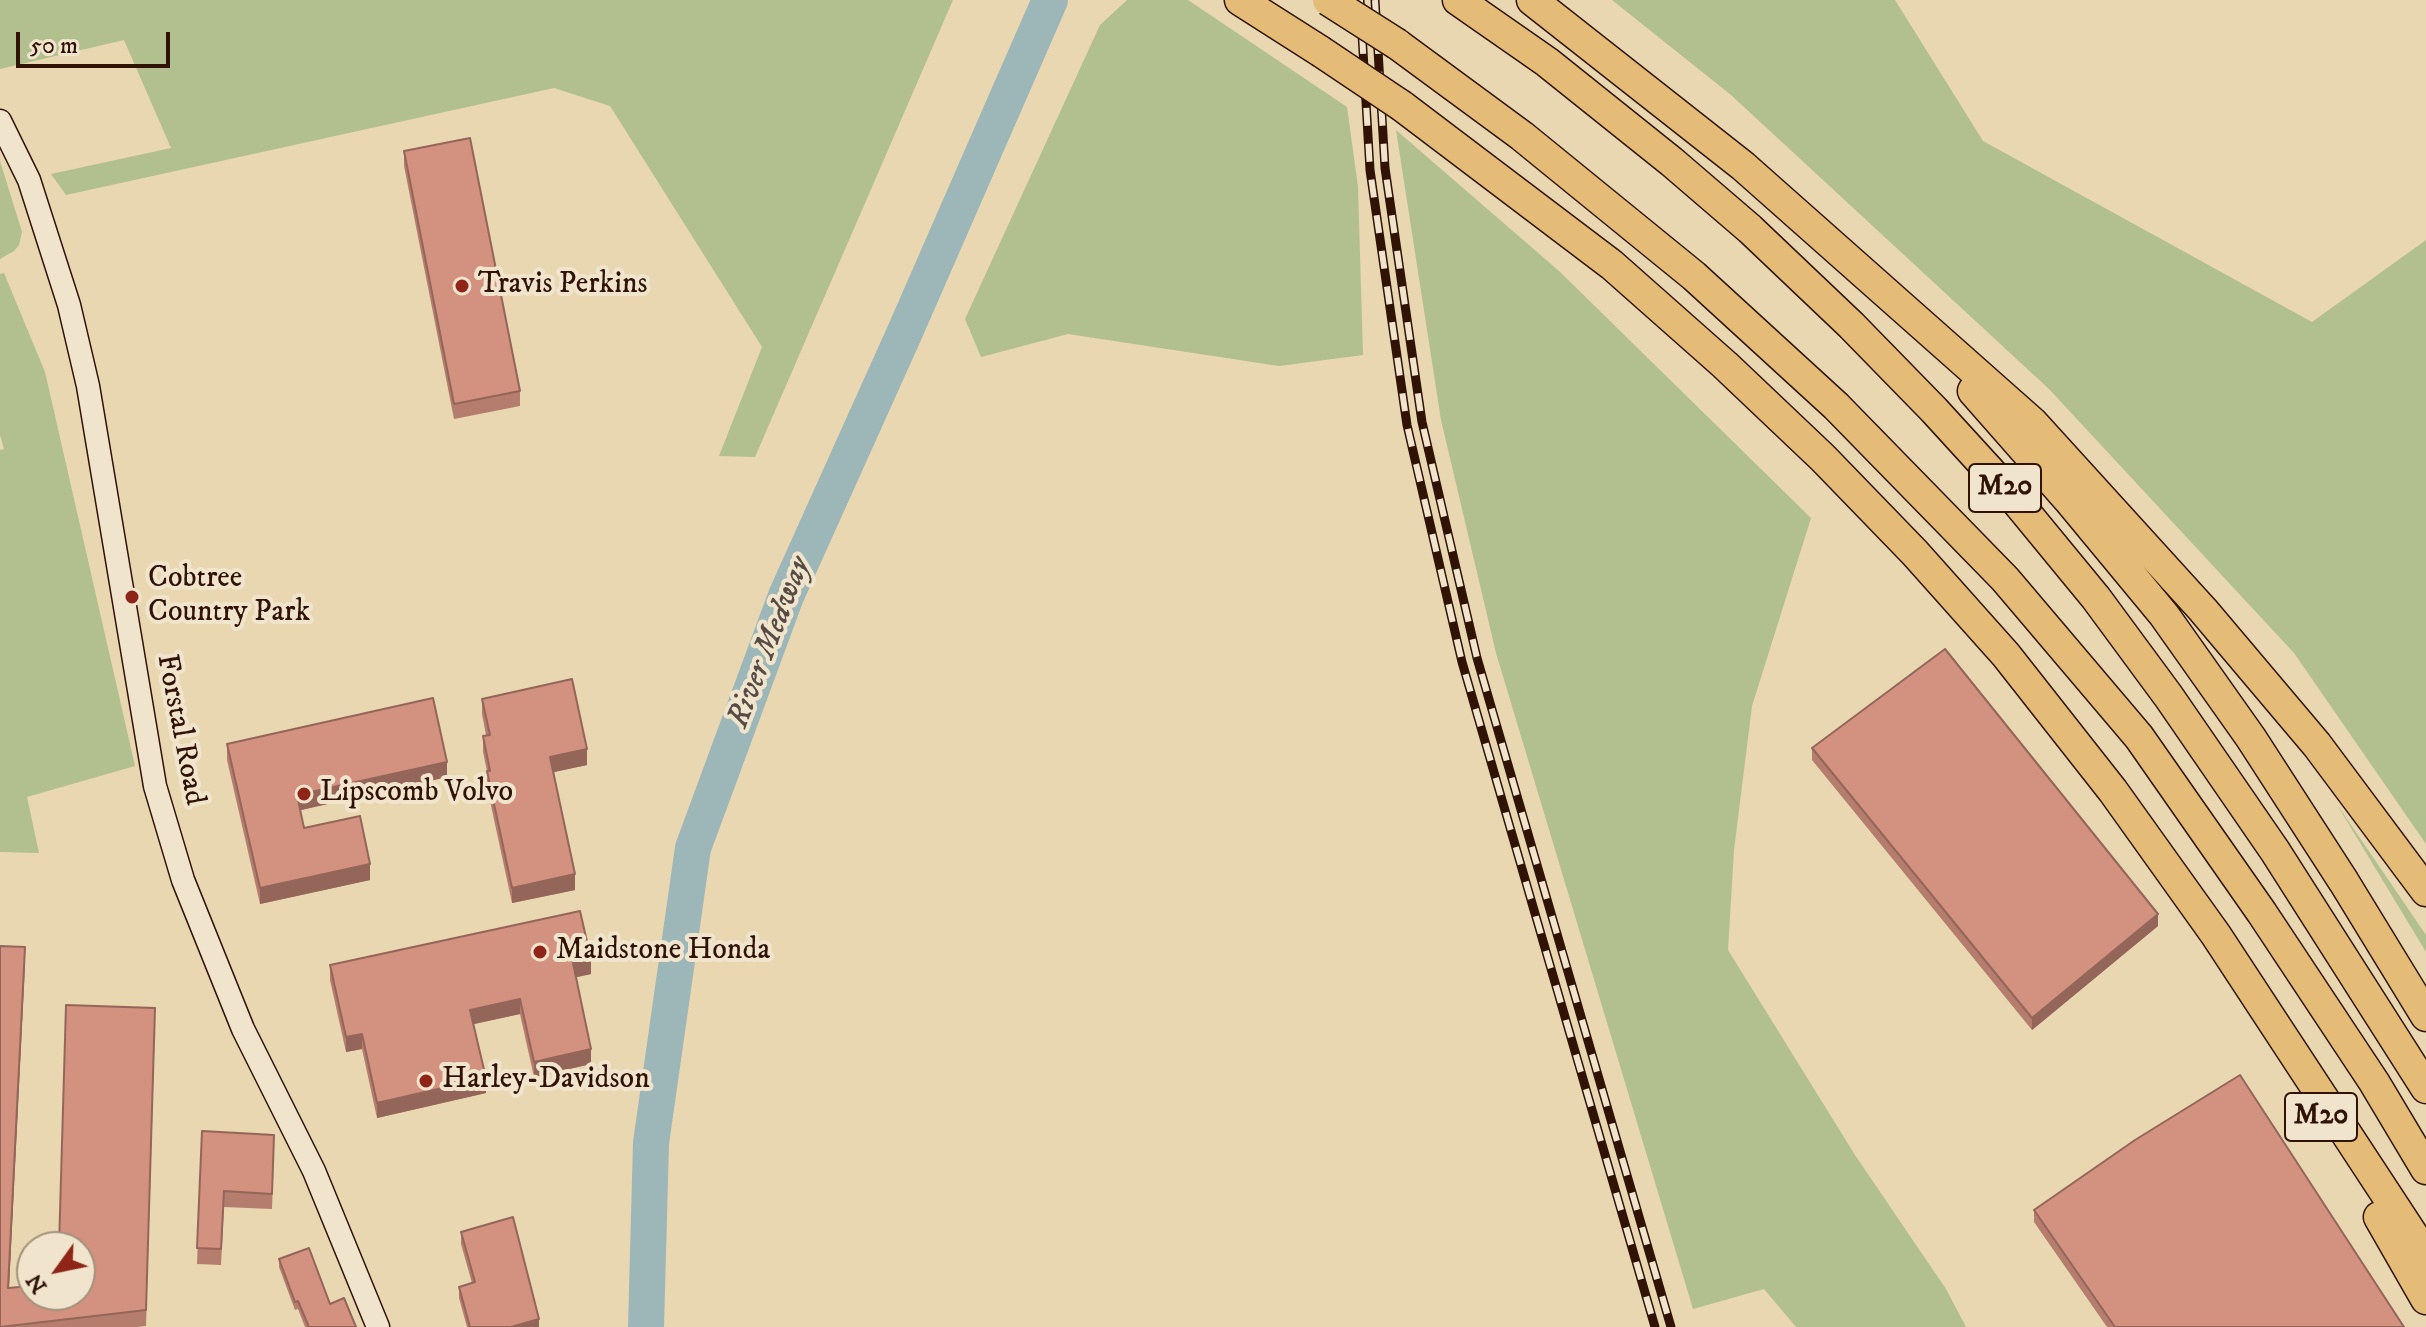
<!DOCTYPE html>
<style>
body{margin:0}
#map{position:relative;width:2426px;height:1327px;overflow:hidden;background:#e8d7b1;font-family:"IM FELL DW Pica",serif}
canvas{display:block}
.north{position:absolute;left:16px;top:1231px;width:80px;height:80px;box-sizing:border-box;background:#f0e5cc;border:2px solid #a3917c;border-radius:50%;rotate:237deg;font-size:22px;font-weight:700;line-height:32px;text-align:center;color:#301305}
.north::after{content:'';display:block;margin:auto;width:28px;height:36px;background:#8f2418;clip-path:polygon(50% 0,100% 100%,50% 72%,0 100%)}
.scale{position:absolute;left:16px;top:32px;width:154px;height:36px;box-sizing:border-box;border:4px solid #301305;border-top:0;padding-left:10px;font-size:24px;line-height:28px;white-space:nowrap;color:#301305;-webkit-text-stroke:6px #f0e5cc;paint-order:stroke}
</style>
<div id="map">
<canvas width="2426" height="1327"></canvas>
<div class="north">N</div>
<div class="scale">50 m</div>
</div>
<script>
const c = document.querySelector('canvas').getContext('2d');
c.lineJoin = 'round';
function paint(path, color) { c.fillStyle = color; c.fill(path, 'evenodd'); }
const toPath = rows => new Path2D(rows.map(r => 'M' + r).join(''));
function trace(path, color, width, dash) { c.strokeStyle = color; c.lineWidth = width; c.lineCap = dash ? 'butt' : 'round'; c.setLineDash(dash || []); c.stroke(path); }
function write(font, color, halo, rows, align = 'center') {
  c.font = font + ' "IM FELL DW Pica",serif'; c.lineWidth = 8; c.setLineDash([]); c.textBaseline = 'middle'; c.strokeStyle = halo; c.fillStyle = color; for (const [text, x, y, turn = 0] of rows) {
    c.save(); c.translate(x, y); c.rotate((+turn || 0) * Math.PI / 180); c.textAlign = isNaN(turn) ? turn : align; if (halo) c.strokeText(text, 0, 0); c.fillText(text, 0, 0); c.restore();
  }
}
paint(toPath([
 [0,0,953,0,755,457,719,456,762,347,610,106,554,88,66,195,51,174,171,148,124,40,0,69],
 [1127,0,1188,0,1347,107,1358,187,1363,355,1279,366,1068,334,981,357,965,319,1100,25],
 [1612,0,1895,0,1983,141,2312,322,2426,240,2426,844,2294,653,2049,389,1731,95],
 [1396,130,1559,271,1811,518,1752,706,1734,850,1728,950,1855,1155,1946,1289,1966,1327,1796,1327,1764,1289,1693,1309,1496,653,1441,420],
 [0,161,22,232,19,245,14,251,0,259],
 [4,273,45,372,135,766,27,797,39,853,0,852,0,450,4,449,0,435,0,274],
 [2336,803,2426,935,2426,952]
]), '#b2bf8f');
trace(toPath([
 [646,1327,651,1143,693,848,786,596,904,334,1050,0]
]), '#9db6b8', 36);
const secondary = toPath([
 [0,121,29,180,69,305,88,386,155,786,183,880,243,1029,314,1171,378,1327]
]);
const highway = toPath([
 [1240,0,1320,51],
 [1458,0,1547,62,1672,162,1750,229,1851,325,1934,410,2008,491,2096,598,2169,697,2275,851,2426,1088],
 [1532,0,1743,166,2033,423,2203,610,2317,745,2426,891],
 [1397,44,1522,136,1694,276,1836,406,2005,579,2139,737,2262,913,2374,1082,2426,1169],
 [1402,106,1612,265,1725,365,1823,458,1915,553,2006,655,2113,791,2216,935,2426,1255],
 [1973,391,2068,499,2164,615,2251,738,2344,882,2426,1016],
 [2379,1217,2426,1299]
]);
trace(secondary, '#301305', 25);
trace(highway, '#301305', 33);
trace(secondary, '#f0e5cc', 22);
trace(highway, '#e4bc78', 30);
const rail = toPath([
 [1360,0,1370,170,1407,425,1462,662,1655,1327],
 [1375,0,1385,168,1422,422,1477,658,1671,1327]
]);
trace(rail, '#301305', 9);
trace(rail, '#f0e5cc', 6, [18]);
const highwayBridge = toPath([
 [1328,0,1397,44],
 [1320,51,1402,106]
]);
trace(highwayBridge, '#301305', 33, []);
trace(highwayBridge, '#e4bc78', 30);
paint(toPath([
 [404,151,520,391,520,406,454,419,404,166],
 [482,699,587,765,553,772,575,890,512,903,487,787,487,771,483,752,483,736,486,735,482,714],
 [227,744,447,777,300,810,304,828,370,880,260,904,227,760],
 [1812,748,2158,926,2032,1030,1812,760],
 [25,963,9,1288,80,1295,155,1023,146,1326,137,1327,0,1327],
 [330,965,591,974,576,977,591,1064,534,1077,520,1014,473,1024,486,1093,377,1118,362,1049,346,1052,330,980],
 [202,1131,274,1150,272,1209,224,1207,221,1265,197,1264],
 [2034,1210,2404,1327,2107,1327,2034,1222],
 [461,1232,539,1327,467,1327,459,1298,459,1287,472,1283,461,1244],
 [279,1259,330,1304,356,1327,305,1327,298,1309,295,1310,279,1267]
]), '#b57d6e');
paint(toPath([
 [587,749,587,765,550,773,550,757],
 [447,762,447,777,297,811,297,795],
 [370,864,370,880,260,904,260,888],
 [575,874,575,890,512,903,512,888],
 [2158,914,2158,926,2032,1030,2032,1018],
 [25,947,25,963,8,1304,8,1288],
 [591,959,591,974,573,978,573,963],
 [520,999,520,1014,470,1025,470,1010],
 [362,1034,362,1049,346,1052,346,1037],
 [591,1049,591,1064,534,1077,534,1062],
 [486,1078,486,1093,377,1118,377,1103],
 [539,1319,539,1327,511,1327]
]), '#94665a');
const building = toPath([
 [470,138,520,391,454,404,404,151,470,138],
 [1945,649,2158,914,2032,1018,1812,748,1945,649],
 [572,679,587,749,550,757,575,874,512,888,487,771,490,771,483,736,490,735,482,699,572,679],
 [433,698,447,762,297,795,304,828,360,816,370,864,260,888,227,744,433,698],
 [580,911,591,959,573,963,591,1049,534,1062,520,999,470,1010,486,1078,377,1103,362,1034,346,1037,330,965,580,911],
 [0,946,25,947,8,1288,32,1286,32,1295,80,1295,80,1247,59,1247,66,1005,155,1008,146,1310,0,1327,0,946],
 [2240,1075,2404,1327,2115,1327,2034,1210,2135,1140,2240,1075],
 [202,1131,274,1135,272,1194,224,1191,221,1249,197,1248,202,1131],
 [513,1217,539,1319,511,1327,470,1327,459,1287,475,1282,461,1232,513,1217],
 [309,1248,330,1304,344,1298,356,1327,309,1327,298,1301,295,1302,279,1259,309,1248]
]);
paint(building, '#d39180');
trace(building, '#94665a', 2);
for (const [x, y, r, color] of [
 [462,286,8,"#8f2418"],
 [132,597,8,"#8f2418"],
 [304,794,8,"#8f2418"],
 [540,952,8,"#8f2418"],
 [426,1081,8,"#8f2418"]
]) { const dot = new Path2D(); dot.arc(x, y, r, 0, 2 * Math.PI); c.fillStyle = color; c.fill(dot); trace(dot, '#f0e5cc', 3); }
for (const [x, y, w] of [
 [2005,488,72],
 [2321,1117,72]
]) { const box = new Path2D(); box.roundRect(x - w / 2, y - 24, w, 48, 6); c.fillStyle = '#f0e5cc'; c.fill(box); trace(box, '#301305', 2); }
write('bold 28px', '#301305', null, [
 ["M20",2005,488],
 ["M20",2321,1117]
]);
write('30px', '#301305', '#f0e5cc', [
 ["Travis Perkins",478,286],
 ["Cobtree",148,580],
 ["Country Park",148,614],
 ["Lipscomb Volvo",320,794],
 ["Maidstone Honda",556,952],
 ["Harley-Davidson",442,1081]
], 'left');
write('30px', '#301305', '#f0e5cc', [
 ["Forstal Road",179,730,79]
]);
write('italic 32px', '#564c44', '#f0e5cc', [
 ["River Medway",771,643,-69]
]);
</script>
